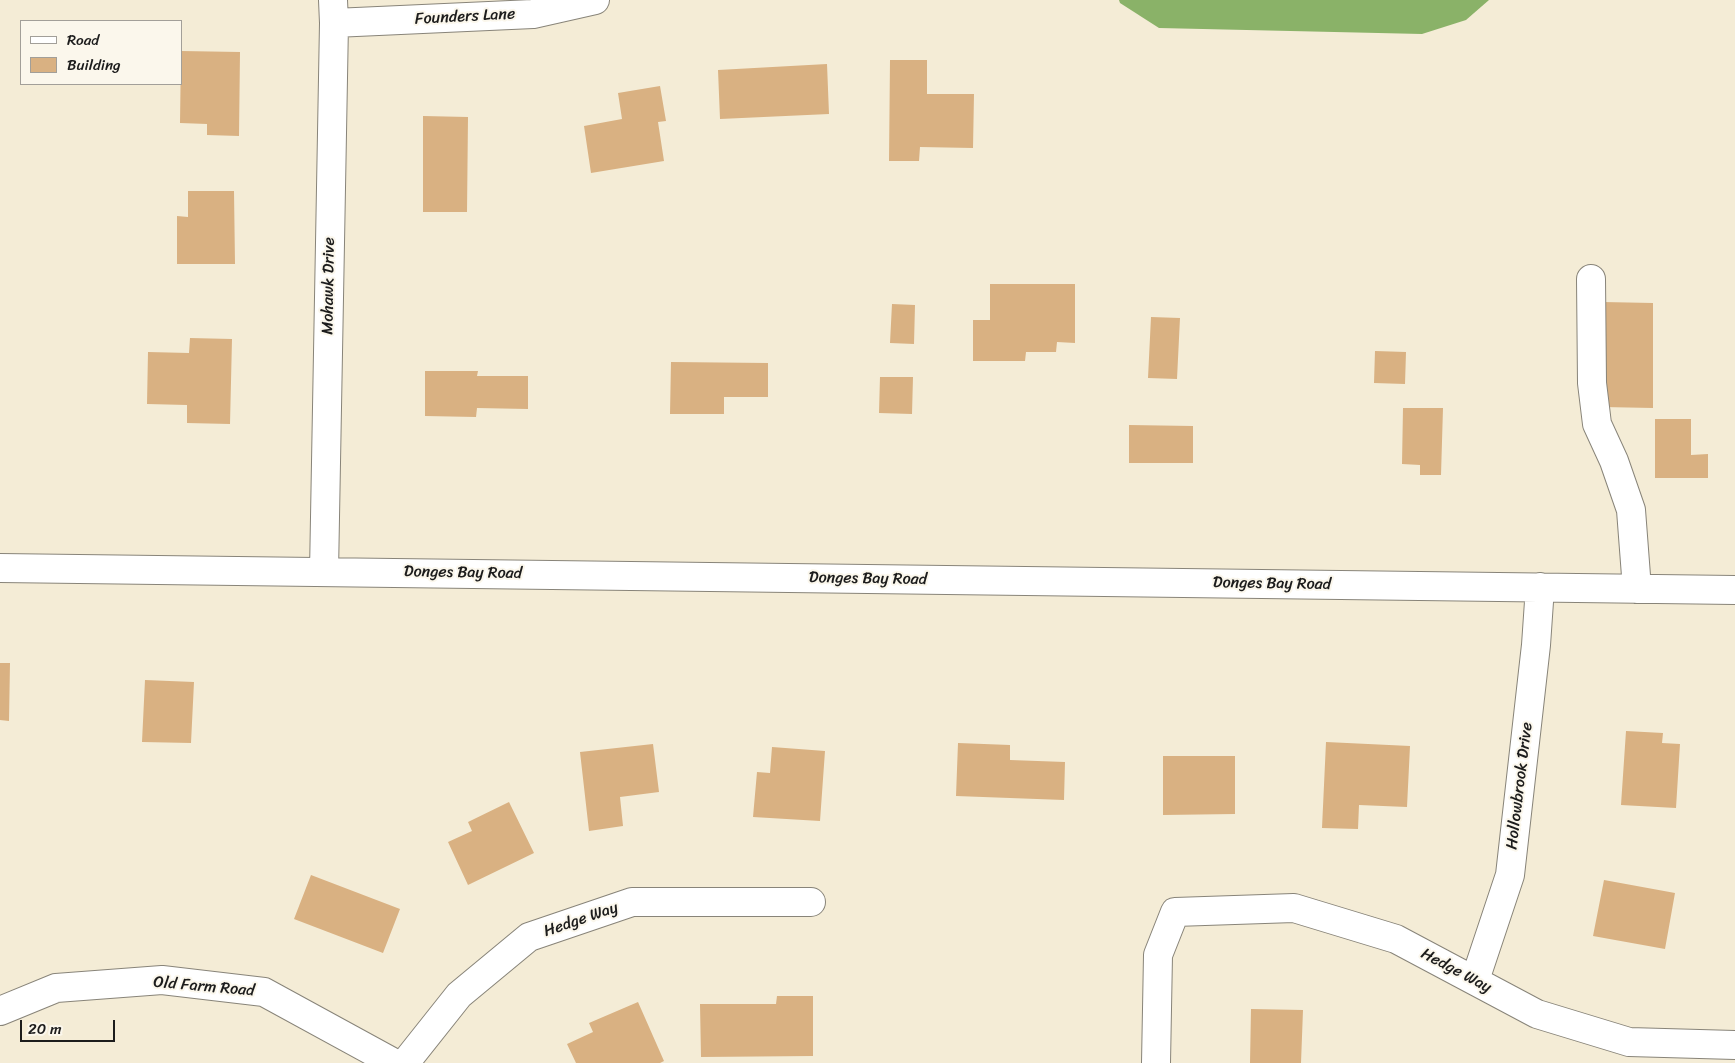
<!DOCTYPE html>
<style>
body{margin:0}
#map{position:relative;width:1735px;height:1063px;overflow:hidden;background:#f4ecd6;font-family:Sriracha,sans-serif}
canvas{display:block}
.legend{position:absolute;left:20px;top:20px;width:162px;height:65px;box-sizing:border-box;background:#fbf7ec;border:1px solid #a29f99;margin:0;padding:6px 9px;list-style:none;font-size:15px;color:#1c1c1c}
.legend li{display:flex;align-items:center;gap:10px;height:25px}
.legend b{width:25px;border:1px solid #a29f99}
.scale{position:absolute;left:20px;top:1020px;width:95px;height:22px;box-sizing:border-box;border:2px solid #1c1c1c;border-top:0;padding-left:6px;font-size:15px;line-height:18px;white-space:nowrap;color:#1c1c1c;-webkit-text-stroke:4px #fbf7ec;paint-order:stroke}
</style>
<div id="map">
<canvas width="1735" height="1063"></canvas>
<ul class="legend">
<li><b style="height:6px;background:#fff"></b>Road</li>
<li><b style="height:14px;background:#d9b182"></b>Building</li>
</ul>
<div class="scale">20 m</div>
</div>
<script>
const c = document.querySelector('canvas').getContext('2d');
c.lineJoin = 'round';
function paint(path, color) { c.fillStyle = color; c.fill(path, 'evenodd'); }
const toPath = rows => new Path2D(rows.map(r => 'M' + r).join(''));
function trace(path, color, width, dash) { c.strokeStyle = color; c.lineWidth = width; c.lineCap = dash ? 'butt' : 'round'; c.setLineDash(dash || []); c.stroke(path); }
function write(font, color, halo, rows, align = 'center') {
  c.font = font + ' Sriracha,sans-serif'; c.lineWidth = 4; c.setLineDash([]); c.textBaseline = 'middle'; c.strokeStyle = halo; c.fillStyle = color; for (const [text, x, y, turn = 0] of rows) {
    c.save(); c.translate(x, y); c.rotate((+turn || 0) * Math.PI / 180); c.textAlign = isNaN(turn) ? turn : align; if (halo) c.strokeText(text, 0, 0); c.fillText(text, 0, 0); c.restore();
  }
}
paint(toPath([
 [1119,0,1489,0,1466,20,1422,34,1159,28,1120,3]
]), '#8ab268');
paint(toPath([
 [181,51,240,52,239,136,207,135,207,124,180,123],
 [890,60,927,60,927,94,974,94,973,148,920,147,919,161,889,161],
 [827,64,829,114,720,119,718,70],
 [660,86,666,121,658,122,664,161,591,173,584,126,622,119,618,93],
 [423,116,468,117,467,212,423,212],
 [188,191,234,191,235,264,177,264,177,216,188,217],
 [990,284,1075,284,1075,343,1057,342,1056,352,1026,352,1025,361,973,361,973,320,990,320],
 [1603,302,1653,303,1653,408,1603,407],
 [892,304,915,305,914,344,890,343],
 [1151,317,1180,318,1177,379,1148,378],
 [190,338,232,339,230,424,187,423,187,405,147,404,148,352,189,353],
 [1375,351,1406,352,1405,384,1374,383],
 [671,362,768,363,768,397,724,397,724,414,670,414],
 [425,371,478,371,477,376,528,376,528,409,477,408,476,417,425,416],
 [880,377,913,377,912,414,879,413],
 [1403,408,1443,408,1441,475,1420,475,1420,465,1402,464],
 [1655,419,1691,419,1691,455,1708,454,1708,478,1655,478],
 [1129,425,1193,426,1193,463,1129,463],
 [0,663,10,663,9,721,0,720],
 [145,680,194,682,191,743,142,742],
 [1626,731,1663,733,1662,743,1680,744,1676,808,1621,805],
 [1326,742,1410,746,1407,807,1359,805,1358,829,1322,828],
 [958,743,1010,745,1010,760,1065,762,1064,800,956,796],
 [653,744,659,792,620,797,623,826,589,831,580,752],
 [772,747,825,751,820,821,753,817,757,772,770,773],
 [1163,756,1235,756,1235,814,1163,815],
 [509,802,534,853,468,885,448,842,472,831,468,822],
 [311,875,400,909,383,953,294,919],
 [1604,880,1675,893,1665,949,1593,936],
 [777,996,813,996,813,1056,701,1057,700,1004,776,1004],
 [638,1002,664,1061,660,1063,576,1063,567,1044,593,1032,589,1023],
 [1251,1009,1303,1010,1301,1063,1250,1063]
]), '#d9b182');
const minor = toPath([
 [334,23,533,14,595,0],
 [1591,279,1592,383,1597,424,1614,461,1631,510,1637,589],
 [0,568,1735,590],
 [324,572,334,23,333,0],
 [1475,980,1510,875,1536,645,1540,587],
 [0,1011,56,988,162,980,264,992,394,1063],
 [405,1063,459,995,529,937,632,902,811,902],
 [1156,1063,1158,955,1175,912,1294,908,1396,939,1537,1014,1629,1042,1735,1045]
]);
trace(minor, '#888479', 30);
trace(minor, '#fff', 28);
write('16px', '#1c1c1c', '#fbf7ec', [
 ["Founders Lane",465,17,-3],
 ["Mohawk Drive",329,286,-89],
 ["Donges Bay Road",463,573,1],
 ["Donges Bay Road",868,579,1],
 ["Donges Bay Road",1272,584,1],
 ["Hollowbrook Drive",1520,786,-83],
 ["Hedge Way",581,920,-19],
 ["Hedge Way",1456,971,28],
 ["Old Farm Road",204,987,5]
]);
</script>
